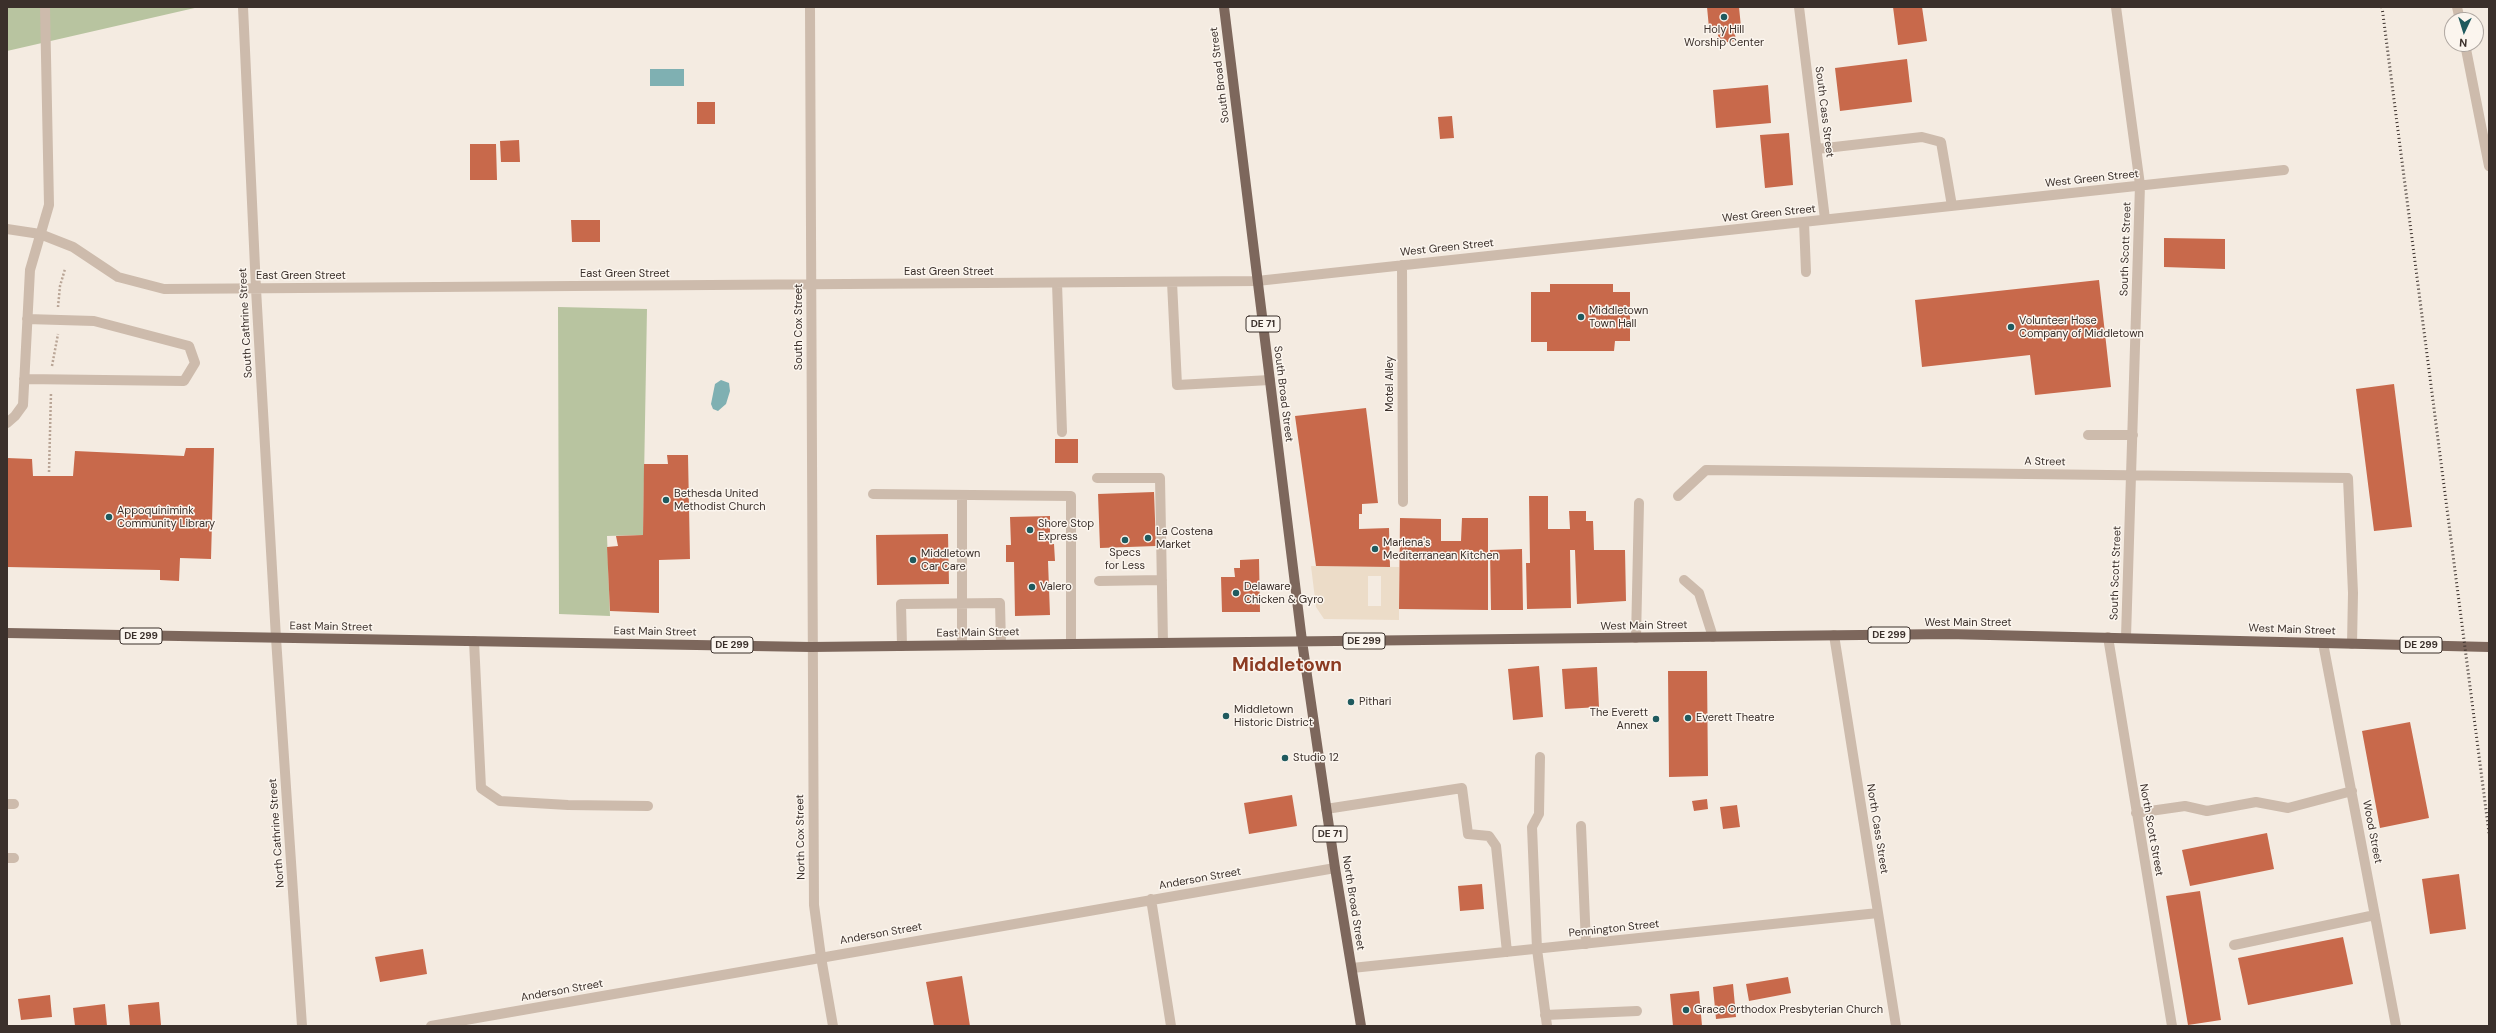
<!DOCTYPE html>
<style>
body{margin:0}
#map{position:relative;width:2496px;height:1033px;overflow:hidden;background:#f4ebe1;font-family:"DM Sans",sans-serif}
canvas{display:block}
.frame{position:absolute;inset:0;border:8px solid #3b302b;pointer-events:none}
.north{position:absolute;left:2444px;top:12px;width:40px;height:40px;box-sizing:border-box;background:#fbf5ee;border:1px solid #aea6a0;border-radius:50%;rotate:184deg;font-size:11px;font-weight:700;line-height:16px;text-align:center;color:#3b302b}
.north::after{content:'';display:block;margin:auto;width:14px;height:18px;background:#1f5a5e;clip-path:polygon(50% 0,100% 100%,50% 72%,0 100%)}
</style>
<div id="map">
<canvas width="2496" height="1033"></canvas>
<div class="frame"></div>
<div class="north">N</div>
</div>
<script>
const c = document.querySelector('canvas').getContext('2d');
c.lineJoin = 'round';
function paint(path, color) { c.fillStyle = color; c.fill(path, 'evenodd'); }
const toPath = rows => new Path2D(rows.map(r => 'M' + r).join(''));
function trace(path, color, width, dash) { c.strokeStyle = color; c.lineWidth = width; c.lineCap = dash ? 'butt' : 'round'; c.setLineDash(dash || []); c.stroke(path); }
function write(font, color, halo, rows, align = 'center') {
  c.font = font + ' "DM Sans",sans-serif'; c.lineWidth = 3; c.setLineDash([]); c.textBaseline = 'middle'; c.strokeStyle = halo; c.fillStyle = color; for (const [text, x, y, turn = 0] of rows) {
    c.save(); c.translate(x, y); c.rotate((+turn || 0) * Math.PI / 180); c.textAlign = isNaN(turn) ? turn : align; if (halo) c.strokeText(text, 0, 0); c.fillText(text, 0, 0); c.restore();
  }
}
paint(toPath([
 [7,7,199,7,7,51],
 [558,307,647,309,643,535,607,536,610,616,559,614]
]), '#b8c4a0');
paint(toPath([
 [1311,566,1399,567,1399,620,1324,619,1316,607],
 [1368,576,1381,576,1381,606,1368,606]
]), '#ecdcc8');
paint(toPath([
 [650,69,684,69,684,86,650,86],
 [721,380,729,383,730,391,726,404,718,411,713,409,711,404,715,384]
]), '#7fb0b2');
paint(toPath([
 [1707,7,1739,7,1741,27,1734,28,1736,41,1719,43,1717,27,1709,28],
 [1893,7,1922,7,1927,41,1898,45],
 [1907,59,1912,102,1840,111,1835,68],
 [1768,85,1771,123,1716,128,1713,90],
 [697,102,715,102,715,124,697,124],
 [1452,116,1454,138,1440,139,1438,117],
 [1789,133,1793,185,1765,188,1760,135],
 [519,140,520,162,501,162,500,141],
 [470,144,496,144,497,180,470,180],
 [571,220,600,220,600,242,572,242],
 [2164,238,2225,239,2225,269,2164,267],
 [2099,280,2111,387,2035,395,2030,355,1922,367,1915,300],
 [1550,284,1613,284,1613,292,1630,292,1630,341,1615,341,1614,351,1547,351,1547,342,1531,342,1531,292,1550,292],
 [2394,384,2412,527,2374,531,2356,389],
 [1366,408,1378,503,1362,504,1362,514,1359,514,1359,529,1389,528,1390,567,1316,566,1295,416],
 [1055,439,1078,439,1078,463,1055,463],
 [186,448,214,448,211,559,180,558,179,581,160,580,160,570,7,567,7,458,32,459,33,476,73,476,75,451,184,456],
 [667,455,688,455,690,559,659,560,659,613,610,611,607,547,618,546,616,536,643,535,644,464,668,464],
 [1154,492,1156,546,1100,548,1098,494],
 [1529,496,1548,496,1548,529,1570,529,1569,511,1586,511,1586,521,1593,521,1594,550,1625,550,1626,601,1577,604,1575,550,1570,550,1571,608,1527,609,1526,563,1530,563],
 [1050,516,1050,544,1054,544,1055,561,1048,561,1050,615,1015,616,1014,562,1006,562,1006,545,1011,545,1010,517],
 [1400,518,1441,519,1441,541,1461,541,1462,518,1488,518,1488,610,1399,609],
 [948,534,949,584,877,585,876,535],
 [1522,549,1523,610,1491,610,1490,550],
 [1259,559,1260,612,1222,612,1221,577,1235,577,1234,568,1240,568,1240,560],
 [1539,666,1543,717,1513,720,1508,669],
 [1597,667,1599,707,1565,709,1562,669],
 [1668,671,1707,671,1708,776,1669,777],
 [2410,722,2429,818,2380,828,2362,731],
 [1292,795,1297,826,1249,834,1244,803],
 [1707,799,1708,809,1694,811,1692,801],
 [1737,805,1740,827,1723,829,1720,807],
 [2267,833,2274,869,2190,886,2182,850],
 [2459,874,2466,929,2430,934,2422,879],
 [1482,884,1484,909,1460,911,1458,886],
 [2200,891,2221,1020,2188,1025,2166,896],
 [2343,937,2353,984,2248,1005,2238,958],
 [423,949,427,974,380,982,375,957],
 [962,976,970,1026,934,1026,926,982],
 [1788,977,1791,993,1749,1001,1746,984],
 [1733,984,1736,1017,1716,1019,1713,987],
 [1699,991,1702,1026,1673,1026,1670,994],
 [50,995,52,1017,21,1020,18,999],
 [159,1002,161,1025,130,1026,128,1005],
 [105,1004,107,1026,75,1026,73,1008]
]), '#c8694b');
trace(toPath([
 [58,307,60,286,65,269],
 [52,366,58,334],
 [49,472,51,393]
]), '#b9a596', 2.5, [2, 2]);
trace(toPath([
 [243,7,256,289,276,638,302,1026],
 [810,7,814,905,821,957,833,1026],
 [1799,7,1825,219],
 [2116,7,2140,185,2126,637],
 [2457,7,2460,20],
 [2465,44,2489,166],
 [1817,149,1922,137,1941,142,1952,206],
 [1804,222,1806,272],
 [7,229,40,234,73,247,118,277,164,289,1257,281,2284,170],
 [1402,265,1403,502],
 [1172,282,1177,385,1270,380],
 [1057,283,1062,432],
 [24,379,184,381,195,363,189,346,94,321,27,319],
 [7,423,15,416,23,405,30,270,49,205,45,7],
 [2088,435,2133,435],
 [1097,478,1160,478,1163,643],
 [873,494,1071,496,1071,644],
 [962,495,962,645],
 [1678,496,1706,470,2348,478,2353,593,2352,644],
 [1684,580,1699,593,1713,637],
 [1099,581,1162,580],
 [1834,635,1896,1026],
 [2108,637,2172,1026],
 [1636,638,1639,503],
 [474,641,481,788,500,801,568,805,648,806],
 [2323,643,2396,1026],
 [902,646,901,604,1000,603,1001,644],
 [1540,757,1539,814,1532,827,1537,949,1547,1026],
 [7,804,14,804],
 [1326,809,1462,788,1468,834,1489,836,1496,846,1507,952],
 [2136,813,2185,806,2207,811,2256,802,2288,808,2352,791],
 [1581,826,1586,944],
 [7,858,14,858],
 [1151,899,1171,1026],
 [2234,945,2375,915],
 [1352,968,1878,913],
 [1545,1015,1637,1011],
 [431,1026,1335,868]
]), '#cdbbac', 10);
trace(toPath([
 [1224,7,1302,641,1335,868,1361,1026],
 [7,633,811,647,1948,634,2489,647]
]), '#7d675c', 10);
trace(toPath([
 [2382,7,2489,833]
]), '#3b302b', 3, [1, 3]);
for (const [x, y, r, color] of [
 [1724,17,4,"#1f5a5e"],
 [1581,317,4,"#1f5a5e"],
 [2011,327,4,"#1f5a5e"],
 [666,500,4,"#1f5a5e"],
 [109,517,4,"#1f5a5e"],
 [1030,530,4,"#1f5a5e"],
 [1148,538,4,"#1f5a5e"],
 [1125,540,4,"#1f5a5e"],
 [1375,549,4,"#1f5a5e"],
 [913,560,4,"#1f5a5e"],
 [1032,587,4,"#1f5a5e"],
 [1236,593,4,"#1f5a5e"],
 [1351,702,4,"#1f5a5e"],
 [1226,716,4,"#1f5a5e"],
 [1688,718,4,"#1f5a5e"],
 [1656,719,4,"#1f5a5e"],
 [1285,758,4,"#1f5a5e"],
 [1686,1010,4,"#1f5a5e"]
]) { const dot = new Path2D(); dot.arc(x, y, r, 0, 2 * Math.PI); c.fillStyle = color; c.fill(dot); trace(dot, '#fbf5ee', 1.5); }
for (const [x, y, w] of [
 [1263,324,34],
 [1889,635,42],
 [141,636,42],
 [1364,641,42],
 [732,645,42],
 [2421,645,42],
 [1330,834,34]
]) { const box = new Path2D(); box.roundRect(x - w / 2, y - 8, w, 16, 3); c.fillStyle = '#fbf5ee'; c.fill(box); trace(box, '#3b302b', 1); }
write('bold 10px', '#3b302b', null, [
 ["DE 71",1263,324],
 ["DE 299",1889,635],
 ["DE 299",141,636],
 ["DE 299",1364,641],
 ["DE 299",732,645],
 ["DE 299",2421,645],
 ["DE 71",1330,834]
]);
write('11px', '#3b302b', '#fbf5ee', [
 ["Holy Hill",1724,30,"center"],
 ["Worship Center",1724,43,"center"],
 ["Middletown",1589,311],
 ["Town Hall",1589,324],
 ["Volunteer Hose",2019,321],
 ["Company of Middletown",2019,334],
 ["Bethesda United",674,494],
 ["Methodist Church",674,507],
 ["Appoquinimink",117,511],
 ["Community Library",117,524],
 ["Shore Stop",1038,524],
 ["Express",1038,537],
 ["La Costena",1156,532],
 ["Market",1156,545],
 ["Marlena's",1383,543],
 ["Mediterranean Kitchen",1383,556],
 ["Specs",1125,553,"center"],
 ["for Less",1125,566,"center"],
 ["Middletown",921,554],
 ["Car Care",921,567],
 ["Valero",1040,587],
 ["Delaware",1244,587],
 ["Chicken & Gyro",1244,600],
 ["Pithari",1359,702],
 ["Middletown",1234,710],
 ["Historic District",1234,723],
 ["The Everett",1648,713,"right"],
 ["Annex",1648,726,"right"],
 ["Everett Theatre",1696,718],
 ["Studio 12",1293,758],
 ["Grace Orthodox Presbyterian Church",1694,1010]
], 'left');
write('11px', '#3b302b', '#fbf5ee', [
 ["South Broad Street",1220,75,-97],
 ["South Cass Street",1824,112,83],
 ["West Green Street",2092,179,-6],
 ["West Green Street",1769,214,-6],
 ["West Green Street",1447,248,-6],
 ["South Scott Street",2126,249,-88],
 ["East Green Street",949,272],
 ["East Green Street",625,274],
 ["East Green Street",301,276],
 ["South Cathrine Street",246,323,-93],
 ["South Cox Street",799,327,-90],
 ["Motel Alley",1390,384,-90],
 ["South Broad Street",1283,394,83],
 ["A Street",2045,462,1],
 ["South Scott Street",2116,573,-88],
 ["West Main Street",1968,623],
 ["West Main Street",1644,626,-1],
 ["East Main Street",331,627,1],
 ["West Main Street",2292,630,2],
 ["East Main Street",655,632,1],
 ["East Main Street",978,633,-1],
 ["North Cass Street",1877,829,81],
 ["North Scott Street",2151,830,80],
 ["Wood Street",2372,832,79],
 ["North Cathrine Street",277,833,-94],
 ["North Cox Street",801,837,-91],
 ["Anderson Street",1200,879,-10],
 ["North Broad Street",1353,903,81],
 ["Pennington Street",1614,929,-6],
 ["Anderson Street",881,934,-10],
 ["Anderson Street",562,991,-10]
]);
write('bold 19px', '#8c3b22', '#fbf5ee', [
 ["Middletown",1287,666]
]);
</script>
